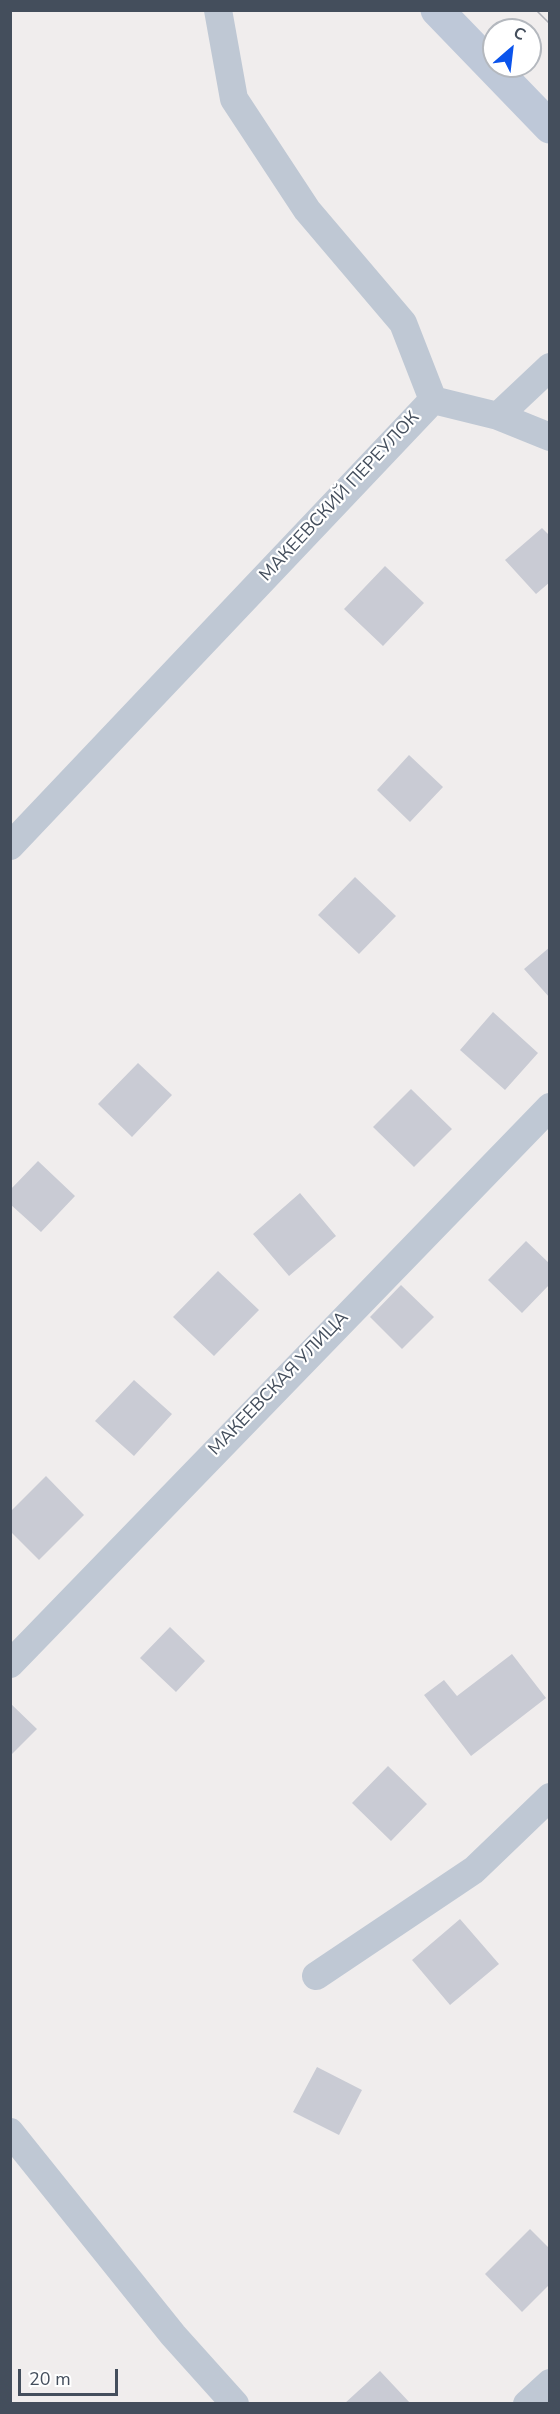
<!DOCTYPE html>
<meta charset="utf-8">
<style>
body{margin:0}
#map{position:relative;width:560px;height:2414px;overflow:hidden;background:#f0eded;font-family:"Nunito Sans",sans-serif}
canvas{display:block}
.frame{position:absolute;inset:0;border:12px solid #444e5c;pointer-events:none}
.north{position:absolute;left:482px;top:18px;width:60px;height:60px;box-sizing:border-box;background:#fff;border:2px solid #b4b8be;border-radius:50%;rotate:28deg;font-size:16px;font-weight:700;line-height:24px;text-align:center;color:#444e5c}
.north::after{content:'';display:block;margin:auto;width:21px;height:27px;background:#0b54ec;clip-path:polygon(50% 0,100% 100%,50% 72%,0 100%)}
.scale{position:absolute;left:18px;top:2369px;width:100px;height:27px;box-sizing:border-box;border:3px solid #444e5c;border-top:0;padding-left:8px;font-size:18px;line-height:21px;white-space:nowrap;color:#444e5c;-webkit-text-stroke:4px #fff;paint-order:stroke}
</style>
<div id="map">
<canvas width="560" height="2414"></canvas>
<div class="frame"></div>
<div class="north">С</div>
<div class="scale">20 m</div>
</div>
<script>
const c = document.querySelector('canvas').getContext('2d');
c.lineJoin = 'round';
function paint(path, color) { c.fillStyle = color; c.fill(path, 'evenodd'); }
const toPath = rows => new Path2D(rows.map(r => 'M' + r).join(''));
function trace(path, color, width, dash) { c.strokeStyle = color; c.lineWidth = width; c.lineCap = dash ? 'butt' : 'round'; c.setLineDash(dash || []); c.stroke(path); }
function write(font, color, halo, rows, align = 'center') {
  c.font = font + ' "Nunito Sans",sans-serif'; c.lineWidth = 4.5; c.setLineDash([]); c.textBaseline = 'middle'; c.strokeStyle = halo; c.fillStyle = color; for (const [text, x, y, turn = 0] of rows) {
    c.save(); c.translate(x, y); c.rotate((+turn || 0) * Math.PI / 180); c.textAlign = isNaN(turn) ? turn : align; if (halo) c.strokeText(text, 0, 0); c.fillText(text, 0, 0); c.restore();
  }
}
paint(toPath([
 [542,528,550,536,550,582,536,594,505,560],
 [385,566,424,603,383,646,344,609],
 [409,755,443,787,410,822,377,790],
 [355,877,396,916,359,954,318,915],
 [550,947,550,998,524,969],
 [493,1012,538,1053,505,1090,460,1050],
 [138,1063,172,1095,132,1137,98,1104],
 [411,1089,452,1129,414,1167,373,1127],
 [38,1161,75,1196,41,1232,10,1204,10,1190],
 [300,1193,336,1236,289,1276,253,1234],
 [526,1241,550,1264,550,1284,522,1313,488,1280],
 [218,1271,259,1310,214,1356,173,1317],
 [401,1285,434,1317,402,1349,370,1317],
 [134,1380,172,1414,134,1456,95,1421],
 [46,1476,84,1515,39,1560,10,1531,10,1512],
 [170,1627,205,1661,176,1692,140,1658],
 [512,1654,546,1698,471,1756,424,1695,444,1680,457,1696],
 [10,1703,37,1729,10,1756],
 [388,1766,427,1804,391,1841,352,1803],
 [460,1919,499,1964,450,2005,412,1960],
 [317,2067,362,2090,339,2135,293,2112],
 [530,2229,550,2249,550,2284,522,2312,485,2274],
 [380,2371,411,2404,344,2404]
]), '#c9cbd4');
trace(toPath([
 [433,400,498,416,550,437],
 [498,416,550,367],
 [10,846,433,400,403,323,307,210,234,99,218,10],
 [10,1664,550,1107],
 [316,1976,474,1870,550,1797],
 [10,2132,173,2335,235,2404],
 [527,2404,550,2383]
]), '#bfc8d4', 28);
trace(toPath([
 [437,10,550,127]
]), '#bec8d8', 33);
trace(toPath([
 [536,10,550,24]
]), '#afb1b8', 1.5);
write('18px', '#444e5c', '#fff', [
 ["МАКЕЕВСКИЙ ПЕРЕУЛОК",340,497,-47],
 ["МАКЕЕВСКАЯ УЛИЦА",279,1384,-46]
]);
</script>
